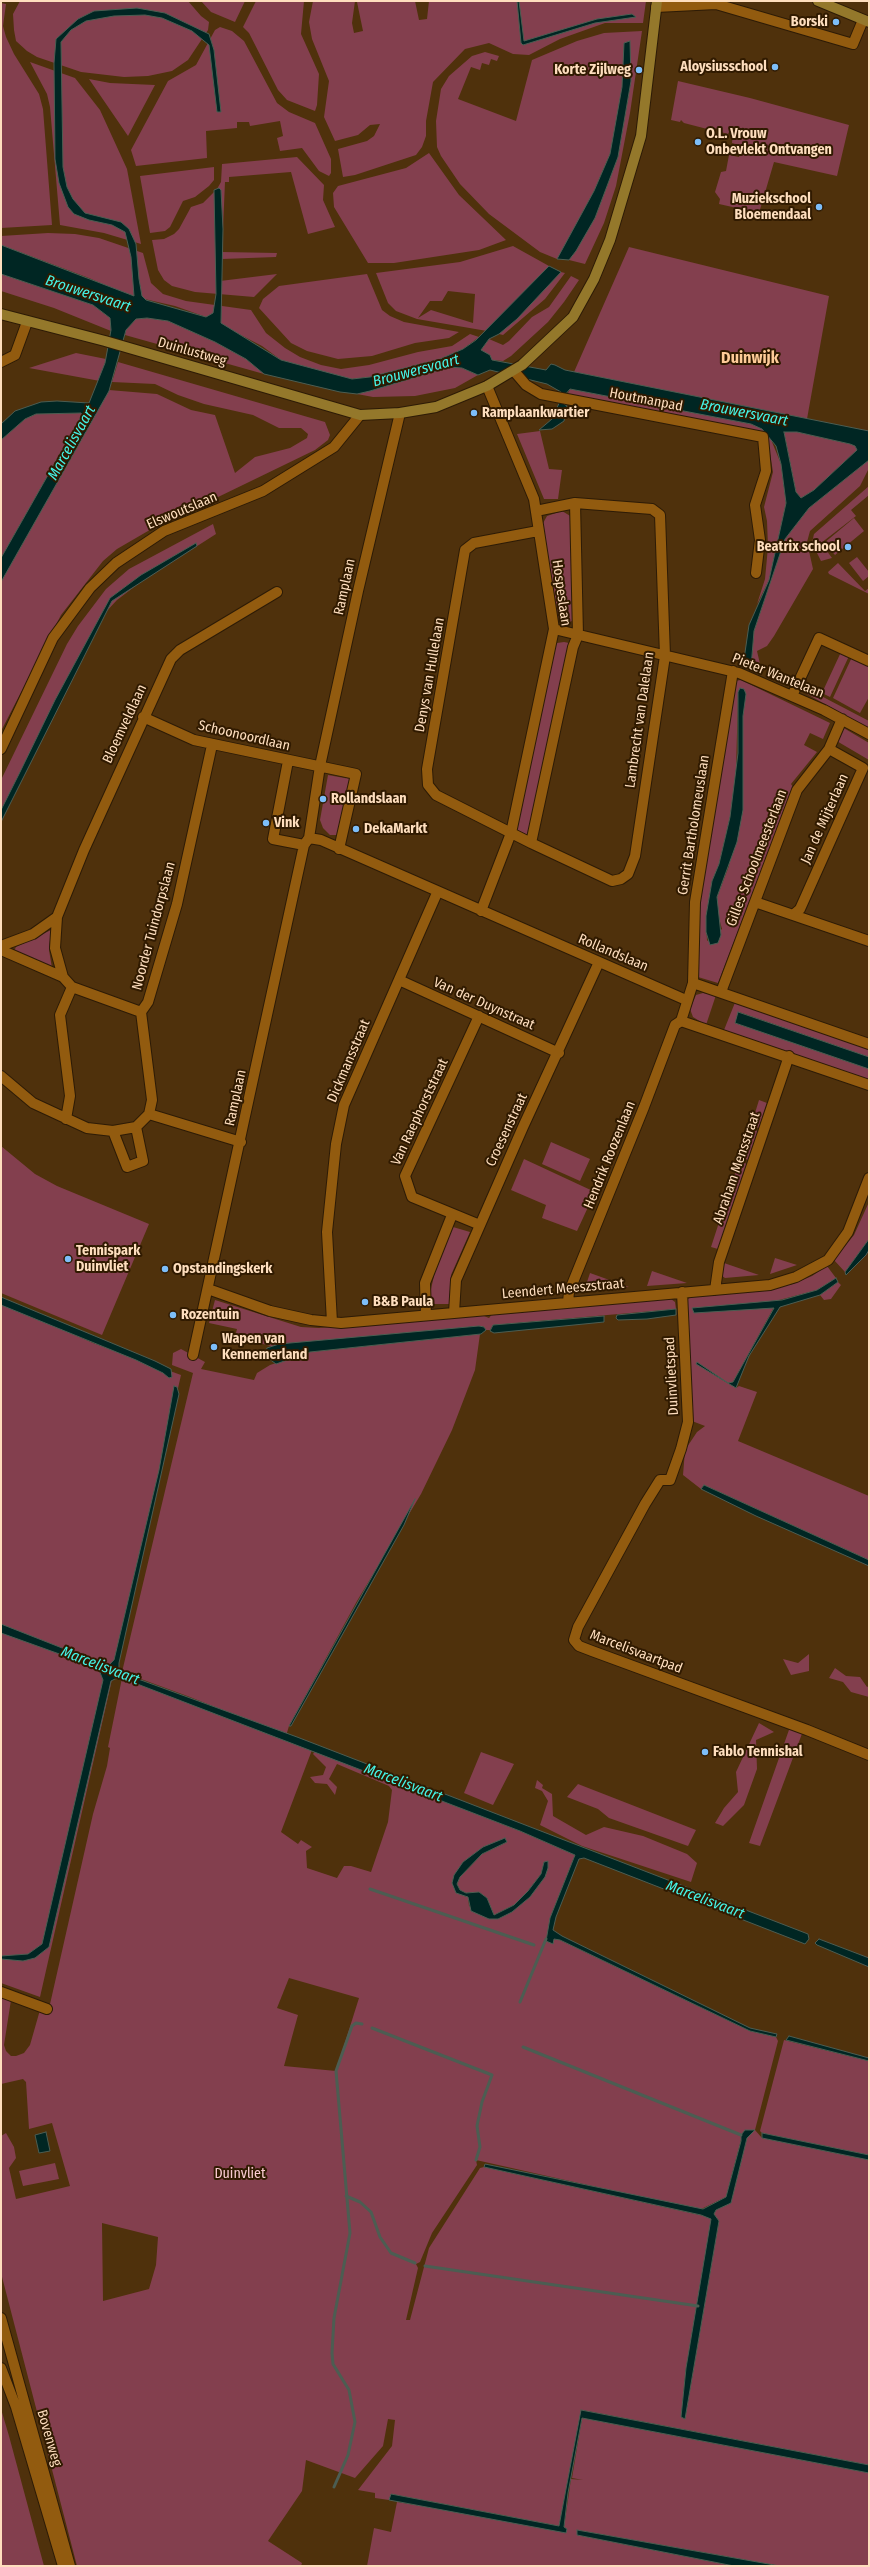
<!DOCTYPE html>
<style>
body{margin:0}
#map{position:relative;width:870px;height:2567px;overflow:hidden;background:#4f310c;font-family:"Fira Sans Condensed",sans-serif}
canvas{display:block}
.frame{position:absolute;inset:0;border:2px solid #fedebe;pointer-events:none}
</style>
<div id="map">
<canvas width="870" height="2567"></canvas>
<div class="frame"></div>
</div>
<script>
const c = document.querySelector('canvas').getContext('2d');
c.lineJoin = 'round';
function paint(path, color) { c.fillStyle = color; c.fill(path, 'evenodd'); }
const toPath = rows => new Path2D(rows.map(r => 'M' + r).join(''));
function trace(path, color, width, dash) { c.strokeStyle = color; c.lineWidth = width; c.lineCap = dash ? 'butt' : 'round'; c.setLineDash(dash || []); c.stroke(path); }
function write(font, color, halo, rows, align = 'center') {
  c.font = font + ' "Fira Sans Condensed",sans-serif'; c.lineWidth = 4; c.setLineDash([]); c.textBaseline = 'middle'; c.strokeStyle = halo; c.fillStyle = color; for (const [text, x, y, turn = 0] of rows) {
    c.save(); c.translate(x, y); c.rotate((+turn || 0) * Math.PI / 180); c.textAlign = isNaN(turn) ? turn : align; if (halo) c.strokeText(text, 0, 0); c.fillText(text, 0, 0); c.restore();
  }
}
paint(toPath([
 [20,1,188,1,201,16,209,22,208,30,188,60,172,71,148,76,124,77,81,72,37,57,27,51,16,41,14,30,13,14],
 [201,1,245,1,235,22,211,12],
 [256,1,304,1,301,34,319,74,317,105,315,111,287,100,278,90,249,33,243,27],
 [313,1,355,1,352,23,354,33,363,31,357,2,360,1,415,1,419,20,427,19,429,1,646,1,643,23,605,23,560,39,529,55,513,54,489,43,465,49,433,82,426,121,426,136,422,147,416,155,355,175,343,177,338,149,367,141,374,136,380,124,370,125,358,135,335,141,324,117,329,81,312,39,309,22],
 [1,3,6,4,3,26,6,37,14,54,39,94,43,109,52,225,1,228],
 [220,27,232,31,244,41,277,103,289,112,315,123,331,159,331,173,329,176,319,171,302,148,280,151,277,138,283,136,280,121,250,126,249,122,237,122,237,128,206,131,207,158,136,166,131,150,168,81,196,65,215,30],
 [642,31,630,113,616,186,604,223,585,264,569,260,595,218,618,157,631,81,631,71,623,63,622,87,616,130,610,154,594,191,560,256,557,259,540,252,489,214,460,184,441,156,437,147,436,121,441,89,449,76,472,56,485,52,499,56,497,61,491,59,489,65,482,63,480,70,471,67,458,99,516,121,532,60,577,41,604,33],
 [30,62,75,78,100,110,127,169,141,244,104,233,60,225,50,107,47,94],
 [89,79,110,83,155,85,128,136],
 [678,81,750,98,849,125,837,176,774,162,759,213,719,204,720,199,715,192,721,172,726,171,729,155,739,157,742,146,732,143,733,133,729,132,728,134,717,131,717,129,712,127,711,130,684,123,681,120,680,122,671,120],
 [429,153,459,195,506,240,479,250,394,263,368,263,334,207,333,193,338,186,406,168],
 [297,157,324,185,323,200,335,227,308,234,291,172,229,177,229,182,225,182,222,252,277,253,276,257,222,259,220,281,277,274,254,297,195,292,172,286,164,280,158,270,152,240,164,239,174,234,179,229,191,207,203,203,217,189,221,182,222,164],
 [214,167,214,180,209,186,195,197,183,201,170,227,165,231,150,233,140,176],
 [48,233,75,234,99,238,143,253,151,283,163,294,186,301,251,310,266,333,285,348,300,357,321,365,341,369,369,365,418,352,452,346,470,334,479,337,463,349,440,359,370,377,352,379,327,374,281,360,262,346,206,317,175,306,127,295,89,278,1,245,1,236],
 [513,246,549,266,487,331,417,319,396,311,388,303,376,273,460,262],
 [448,291,475,294,473,323,431,310,418,318,430,301,442,301],
 [629,247,829,296,807,419,574,372],
 [561,272,565,273,545,299,503,335,499,334],
 [1,274,93,305,110,318,111,331,54,308,1,291],
 [367,274,382,310,390,316,404,322,459,332,449,338,415,343,372,356,338,359,307,351,291,343,259,308,263,299,279,286],
 [571,276,579,280,564,302,548,322,511,356,503,361,492,360,481,350,489,339,503,345,509,341,532,317,549,307],
 [147,318,168,321,215,342,246,359,264,374,125,335,126,330,136,319],
 [76,353,106,359,100,381,29,368],
 [118,362,325,422,330,435,328,440,315,450,148,531,117,549,103,561,61,615,1,731,1,582,109,390,157,394,191,410,215,415,235,473,255,457,290,448,307,438,308,434,301,428,279,428,253,415,204,404,178,395,155,384,112,382],
 [449,367,462,368,478,375,455,388,415,396,373,397,357,394],
 [570,389,751,424,763,429,770,437,781,464,786,503,769,580,757,604,765,579,768,547,767,521,764,507,773,472,768,441,566,397],
 [81,413,82,415,1,558,1,440,25,419,36,414],
 [540,431,549,469,562,470,558,499,544,499,517,434],
 [784,432,797,432,850,444,855,446,857,450,814,490,801,498,796,492],
 [869,460,869,468,860,486,810,531,807,542,813,569,774,636,767,646,757,651,760,664,758,669,753,670,751,668,754,631,785,539,809,508],
 [869,486,869,495,851,510,856,516,821,543,832,558,821,561,812,543,814,534],
 [562,511,572,517,573,620,568,624,563,624,559,620,542,525,547,516],
 [854,518,864,531,835,555,824,543],
 [213,524,216,534,138,584,117,600,104,614,1,819,1,780,67,644,78,626,106,589,129,569],
 [857,557,869,572,869,576,863,581,849,563],
 [838,563,865,591,869,588,869,594,829,574,828,572],
 [564,642,569,643,569,652,528,835,516,830,554,646,557,643],
 [841,652,849,656,830,697,822,693],
 [852,657,869,666,869,697,860,713,833,698],
 [741,680,830,723,823,739,810,733,804,745,817,752,791,784,793,787,718,983,698,977,697,914,735,681],
 [738,692,745,694,729,866,717,897,717,911,722,929,707,941,706,916,712,881,719,864,730,817,736,773],
 [806,681,804,687,869,721,869,729,800,690],
 [842,727,869,743,869,760,835,740],
 [328,775,350,779,337,835,330,835,323,828,320,820],
 [51,930,49,950,52,968,14,951,16,947],
 [703,993,716,995,706,1025,693,1017,690,1009,696,995],
 [736,1000,869,1047,869,1057,739,1012,735,1023,869,1069,869,1080,724,1030],
 [759,1100,767,1103,759,1128,751,1126],
 [750,1129,758,1131,748,1160,741,1157],
 [551,1142,590,1159,580,1181,542,1164],
 [1,1146,35,1174,57,1186,149,1224,102,1335,1,1293],
 [524,1159,595,1192,577,1231,542,1218,546,1205,511,1190],
 [739,1161,747,1164,718,1249,711,1247],
 [869,1202,869,1239,845,1272,834,1260,854,1235],
 [453,1227,470,1232,451,1275,449,1304,431,1304,431,1289,436,1267],
 [775,1258,797,1265,770,1274],
 [724,1263,759,1275,725,1278,721,1275],
 [827,1266,836,1278,817,1290,745,1309,774,1307,733,1382,728,1383,696,1364,736,1388,739,1386,757,1392,738,1441,869,1496,869,1560,704,1485,701,1489,683,1475,685,1450,697,1432,705,1426,692,1421,690,1352,687,1330,688,1299,693,1296,793,1284,812,1276],
 [652,1271,687,1283,647,1286],
 [590,1273,629,1287,584,1291],
 [838,1282,841,1285,831,1299,824,1300,820,1295],
 [671,1299,675,1302,676,1309,493,1325,490,1330,486,1330,484,1327,479,1326,271,1346,235,1337,237,1329,209,1323,215,1300,301,1327,319,1328,479,1314,489,1318,493,1313],
 [1,1302,93,1343,181,1375,40,1997,1,1983],
 [480,1334,475,1370,452,1430,421,1494,357,1601,289,1726,286,1736,312,1750,281,1832,298,1844,301,1840,312,1847,306,1851,307,1868,337,1878,344,1866,351,1866,371,1872,388,1822,392,1790,389,1786,337,1764,329,1779,337,1787,335,1795,327,1784,315,1783,310,1777,323,1775,326,1767,313,1754,315,1751,520,1831,575,1855,550,1918,552,1944,554,1939,560,1940,750,2031,776,2037,778,2041,755,2130,762,2138,869,2160,869,2465,582,2410,559,2526,391,2494,389,2500,375,2498,375,2493,358,2490,392,2446,395,2420,388,2419,383,2446,355,2478,306,2460,302,2491,268,2541,302,2563,301,2566,77,2566,1,2273,1,2136,6,2133,14,2147,16,2158,9,2168,16,2199,70,2186,52,2123,29,2129,26,2082,23,2079,1,2084,1,1996,11,2000,4,2045,6,2051,11,2056,16,2056,24,2053,30,2045,40,2010,48,2013,93,1814,107,1766,110,1748,108,1747,122,1678,277,1732,190,1697,122,1672,193,1373,172,1365,173,1353,181,1349,205,1362,201,1369,254,1380,257,1373,270,1365,310,1352],
 [507,1842,482,1854,460,1877,457,1884,460,1890,466,1893,479,1892,487,1898,494,1915,514,1905,528,1891,541,1874,544,1862,548,1862,530,1897,498,1919,469,1906,468,1897,464,1896,452,1883,483,1847],
 [289,1978,359,1998,336,2071,284,2066,298,2015,277,2008],
 [755,2130,747,2138,731,2202,716,2210,714,2214,719,2221,685,2419,681,2417,686,2368,712,2227,711,2219,709,2217,484,2167,480,2168,429,2248,410,2320,406,2320,418,2268,416,2264,420,2262,432,2233,477,2165,476,2160,699,2210,726,2197,741,2140,741,2135],
 [102,2223,158,2237,156,2265,149,2289,103,2301],
 [809,1654,809,1671,791,1675,783,1659,798,1663],
 [835,1668,846,1676,860,1677,867,1687,869,1686,869,1697,851,1692,843,1682,829,1678],
 [759,1723,774,1732,756,1740,757,1769,744,1805,723,1826,715,1823,724,1808,738,1792,736,1772],
 [790,1727,803,1731,760,1846,749,1843],
 [481,1752,514,1764,493,1805,464,1793],
 [537,1780,543,1785,542,1788,552,1794,553,1816,586,1835,604,1827,643,1836,687,1854,697,1863,691,1882,582,1846,540,1825,548,1801,542,1791,535,1788],
 [578,1784,696,1830,688,1846,609,1818,598,1809,567,1797],
 [784,2040,869,2061,869,2155,762,2133,760,2131],
 [55,2163,59,2179,23,2186,19,2171],
 [1,2409,9,2436,44,2566,1,2566],
 [582,2418,869,2473,869,2566,780,2566,577,2530,577,2535,734,2566,367,2566,374,2528,391,2532,397,2502,567,2529,564,2527,571,2479,583,2480,572,2478]
]), '#833f4e');
const water = toPath([
 [517,1,519,1,524,41,597,19,632,14,636,17,595,23,523,45,521,43,517,1],
 [137,8,165,13,209,34,214,50,221,112,217,112,209,45,192,31,162,18,145,15,114,16,86,21,71,30,61,42,63,167,67,187,73,199,85,213,121,222,129,229,136,244,139,279,142,296,146,300,206,317,213,313,216,294,214,190,219,188,221,190,223,229,221,323,281,360,352,379,370,377,440,359,463,349,476,340,549,266,561,272,517,319,499,334,489,339,481,350,490,355,492,360,546,370,551,364,555,365,565,370,869,431,869,460,809,508,785,539,754,631,751,668,743,666,749,625,769,580,786,503,781,464,776,446,762,429,751,424,570,389,564,396,564,404,567,406,564,421,552,429,539,430,552,419,560,401,561,392,547,384,490,370,478,375,462,368,449,367,370,391,357,394,340,392,264,374,246,359,215,342,168,321,147,318,136,319,126,330,109,391,1,582,1,558,82,415,81,413,36,414,25,419,1,440,1,424,15,411,41,402,57,401,89,403,105,363,111,330,110,318,93,305,1,274,1,245,134,296,131,257,125,232,112,225,89,220,74,214,68,207,59,183,55,159,54,63,56,39,78,19,94,11,137,8],
 [784,432,797,432,850,444,855,446,857,450,814,490,801,498,796,492,784,432],
 [630,41,631,81,618,157,595,218,576,251,569,260,557,259,594,191,610,154,622,87,624,43,630,41],
 [196,543,197,546,112,601,1,822,1,810,20,772,55,700,110,598,141,575,196,543],
 [740,688,744,689,746,694,743,716,743,810,737,842,717,897,721,935,718,943,710,945,706,932,706,916,712,881,719,864,730,817,738,753,738,692,740,688],
 [738,1012,869,1057,869,1069,735,1023,738,1012],
 [869,1239,869,1250,866,1255,846,1275,845,1272,869,1239],
 [836,1278,838,1282,820,1295,780,1307,749,1356,736,1388,696,1364,697,1362,728,1383,733,1382,774,1308,694,1313,692,1308,782,1300,817,1290,836,1278],
 [1,1297,155,1361,171,1369,172,1377,169,1378,163,1373,136,1360,1,1305,1,1297],
 [676,1309,676,1315,647,1319,618,1320,616,1318,617,1315,676,1309],
 [604,1316,604,1322,494,1333,490,1331,493,1325,604,1316],
 [479,1326,484,1327,486,1330,481,1334,310,1352,276,1364,264,1355,267,1348,279,1344,479,1326],
 [174,1386,177,1387,179,1394,119,1663,119,1672,297,1737,808,1934,809,1939,805,1944,584,1858,579,1859,556,1917,553,1930,562,1936,750,2028,777,2034,776,2037,750,2031,560,1940,554,1939,553,1944,546,1941,550,1918,575,1855,520,1831,119,1677,111,1681,49,1947,35,1958,23,1961,1,1959,1,1956,28,1954,42,1944,103,1680,99,1670,90,1665,1,1633,1,1624,108,1666,114,1660,159,1470,174,1386],
 [704,1485,869,1560,869,1566,756,1516,701,1489,704,1485],
 [415,1499,404,1525,291,1726,289,1726,415,1499],
 [505,1838,507,1842,482,1854,460,1877,457,1884,460,1890,466,1893,479,1892,487,1898,494,1915,514,1905,528,1891,541,1874,544,1862,548,1861,548,1868,545,1877,530,1897,512,1912,498,1919,489,1919,471,1911,468,1897,456,1893,452,1883,454,1875,463,1862,483,1847,505,1838],
 [819,1939,869,1958,869,1967,817,1945,815,1943,819,1939],
 [789,2036,869,2058,869,2061,786,2040,789,2036],
 [745,2130,755,2130,747,2138,731,2203,716,2210,714,2214,719,2221,685,2419,681,2417,686,2368,711,2219,701,2215,484,2167,485,2164,703,2209,726,2197,741,2141,741,2135,745,2130],
 [46,2132,50,2151,39,2153,35,2135,46,2132],
 [762,2133,869,2155,869,2160,762,2138,762,2133],
 [581,2410,869,2465,869,2473,582,2418,568,2493,564,2527,567,2529,566,2533,389,2500,391,2494,559,2526,581,2410],
 [577,2530,780,2566,734,2566,577,2535,577,2530]
]);
paint(water, '#002623');
trace(water, '#4c5d52', 1);
trace(toPath([
 [370,1889,534,1945],
 [520,2002,546,1939],
 [372,2028,492,2075,482,2102,477,2126,480,2147,476,2160],
 [523,2047,741,2135],
 [346,2196,360,2202,371,2212,380,2237,391,2253,415,2263],
 [425,2266,698,2306],
 [334,2487,348,2455,355,2422,349,2390,333,2364,332,2353,334,2318,350,2233,336,2071,352,2026,356,2023,362,2024]
]), '#4c5d52', 3);
const minor = toPath([
 [656,7,716,4,853,44,863,20],
 [514,371,526,385,541,394,763,437,766,471,755,505,760,540,756,573],
 [536,511,575,503,652,509,660,515,665,656,635,856,628,874,621,879,612,881,531,843,436,795,428,785,427,769,465,550,474,543,538,531],
 [554,629,739,673,824,710,869,734],
 [792,696,819,638,869,661],
 [143,717,194,740,356,774,339,849],
 [288,761,273,839,304,845],
 [309,838,321,840,686,1000],
 [531,843,573,647,578,635,575,503],
 [755,902,869,941],
 [481,911,511,833,554,629,534,499,487,386],
 [793,915,800,909,863,768,829,749],
 [1,946,33,934,57,917],
 [1,950,63,977,72,987,141,1012],
 [63,977,55,948,57,917,84,850,171,659,180,650,277,592],
 [399,980,559,1053],
 [693,983,695,902,733,671],
 [721,992,797,790,829,749,842,719],
 [479,1016,405,1176,412,1197,480,1225],
 [1,1076,33,1103,87,1128,113,1131,136,1127,149,1114],
 [149,1114,152,1100,141,1012,148,1002,177,904,212,745],
 [149,1114,241,1142],
 [66,1119,70,1096,60,1015,72,987],
 [113,1131,127,1167,143,1161,136,1127],
 [208,1289,270,1311,311,1320,341,1323,770,1285,796,1277,828,1260,848,1232,869,1178],
 [715,1290,719,1262,789,1056],
 [682,1292,688,1422,681,1449,670,1480,660,1480,645,1504,578,1627,574,1640,579,1646,592,1651,807,1730,869,1755],
 [568,1302,569,1292,644,1107,675,1025,681,1021],
 [454,1313,456,1280,523,1127,599,962],
 [426,1315,425,1283,452,1215],
 [332,1322,327,1232,336,1144,344,1105,437,893],
 [193,1355,304,845,309,838,320,766,358,591,400,413],
 [1,1992,47,2009]
]);
const tertiary = toPath([
 [1,362,15,355,27,322],
 [1,749,53,638,90,588,116,563,164,531,263,491,334,447,360,415],
 [869,1044,693,983,681,1021,869,1085],
 [1,2318,70,2566],
 [1,2368,16,2407,63,2566]
]);
const secondary = toPath([
 [818,1,869,22],
 [1,314,105,341,360,415,400,413,436,407,487,386,522,365,573,317,594,279,610,240,641,136,657,1]
]);
trace(minor, '#2d1b06', 12);
trace(tertiary, '#2d1b06', 12);
trace(secondary, '#2d1b06', 12);
trace(minor, '#925b0f', 10);
trace(tertiary, '#925b0f', 10);
trace(secondary, '#94782b', 10);
for (const [x, y, r, color] of [
 [836,22,4,"#7dbef9"],
 [775,67,4,"#7dbef9"],
 [639,70,4,"#7dbef9"],
 [698,142,4,"#7dbef9"],
 [819,207,4,"#7dbef9"],
 [474,413,4,"#7dbef9"],
 [848,547,4,"#7dbef9"],
 [323,799,4,"#7dbef9"],
 [266,823,4,"#7dbef9"],
 [356,829,4,"#7dbef9"],
 [68,1259,4,"#7dbef9"],
 [165,1269,4,"#7dbef9"],
 [365,1302,4,"#7dbef9"],
 [173,1315,4,"#7dbef9"],
 [214,1347,4,"#7dbef9"],
 [705,1752,4,"#7dbef9"]
]) { const dot = new Path2D(); dot.arc(x, y, r, 0, 2 * Math.PI); c.fillStyle = color; c.fill(dot); trace(dot, '#301a00', 1.5); }
write('bold 14px', '#fedebe', '#301a00', [
 ["Borski",828,22,"right"],
 ["Aloysiusschool",767,67,"right"],
 ["Korte Zijlweg",631,70,"right"],
 ["O.L. Vrouw",706,134],
 ["Onbevlekt Ontvangen",706,150],
 ["Muziekschool",811,199,"right"],
 ["Bloemendaal",811,215,"right"],
 ["Ramplaankwartier",482,413],
 ["Beatrix school",840,547,"right"],
 ["Rollandslaan",331,799],
 ["Vink",274,823],
 ["DekaMarkt",364,829],
 ["Tennispark",76,1251],
 ["Duinvliet",76,1267],
 ["Opstandingskerk",173,1269],
 ["B&B Paula",373,1302],
 ["Rozentuin",181,1315],
 ["Wapen van",222,1339],
 ["Kennemerland",222,1355],
 ["Fablo Tennishal",713,1752]
], 'left');
write('14px', '#fedebe', '#301a00', [
 ["Duinlustweg",192,352,16],
 ["Houtmanpad",646,400,11],
 ["Elswoutslaan",182,511,-23],
 ["Ramplaan",345,587,-78],
 ["Hospeslaan",561,593,82],
 ["Denys van Hullelaan",430,675,-80],
 ["Pieter Wantelaan",778,676,22],
 ["Lambrecht van Dalelaan",640,720,-82],
 ["Bloemveldlaan",125,724,-65],
 ["Schoonoordlaan",244,736,13],
 ["Jan de Mijterlaan",825,819,-66],
 ["Gerrit Bartholomeuslaan",694,825,-81],
 ["Gilles Schoolmeesterlaan",757,858,-69],
 ["Noorder Tuindorpslaan",154,926,-75],
 ["Rollandslaan",613,953,23],
 ["Van der Duynstraat",484,1004,24],
 ["Dickmansstraat",349,1061,-67],
 ["Ramplaan",236,1098,-78],
 ["Van Raephorststraat",420,1112,-65],
 ["Croesenstraat",507,1130,-65],
 ["Hendrik Roozenlaan",610,1155,-68],
 ["Abraham Mensstraat",737,1168,-71],
 ["Leendert Meeszstraat",563,1289,-5],
 ["Duinvlietspad",672,1376,-93],
 ["Marcelisvaartpad",636,1652,21],
 ["Bovenweg",49,2438,74]
]);
write('14px', '#fbcbd2', '#301a00', [
 ["Duinvliet",240,2174]
]);
write('italic 15px', '#44f4e7', '#301a00', [
 ["Brouwersvaart",88,294,18],
 ["Brouwersvaart",416,371,-15],
 ["Brouwersvaart",744,413,11],
 ["Marcelisvaart",72,443,-61],
 ["Marcelisvaart",100,1666,21],
 ["Marcelisvaart",403,1783,21],
 ["Marcelisvaart",705,1900,21]
]);
write('bold 16px', '#fecc98', '#301a00', [
 ["Duinwijk",750,359]
]);
</script>
